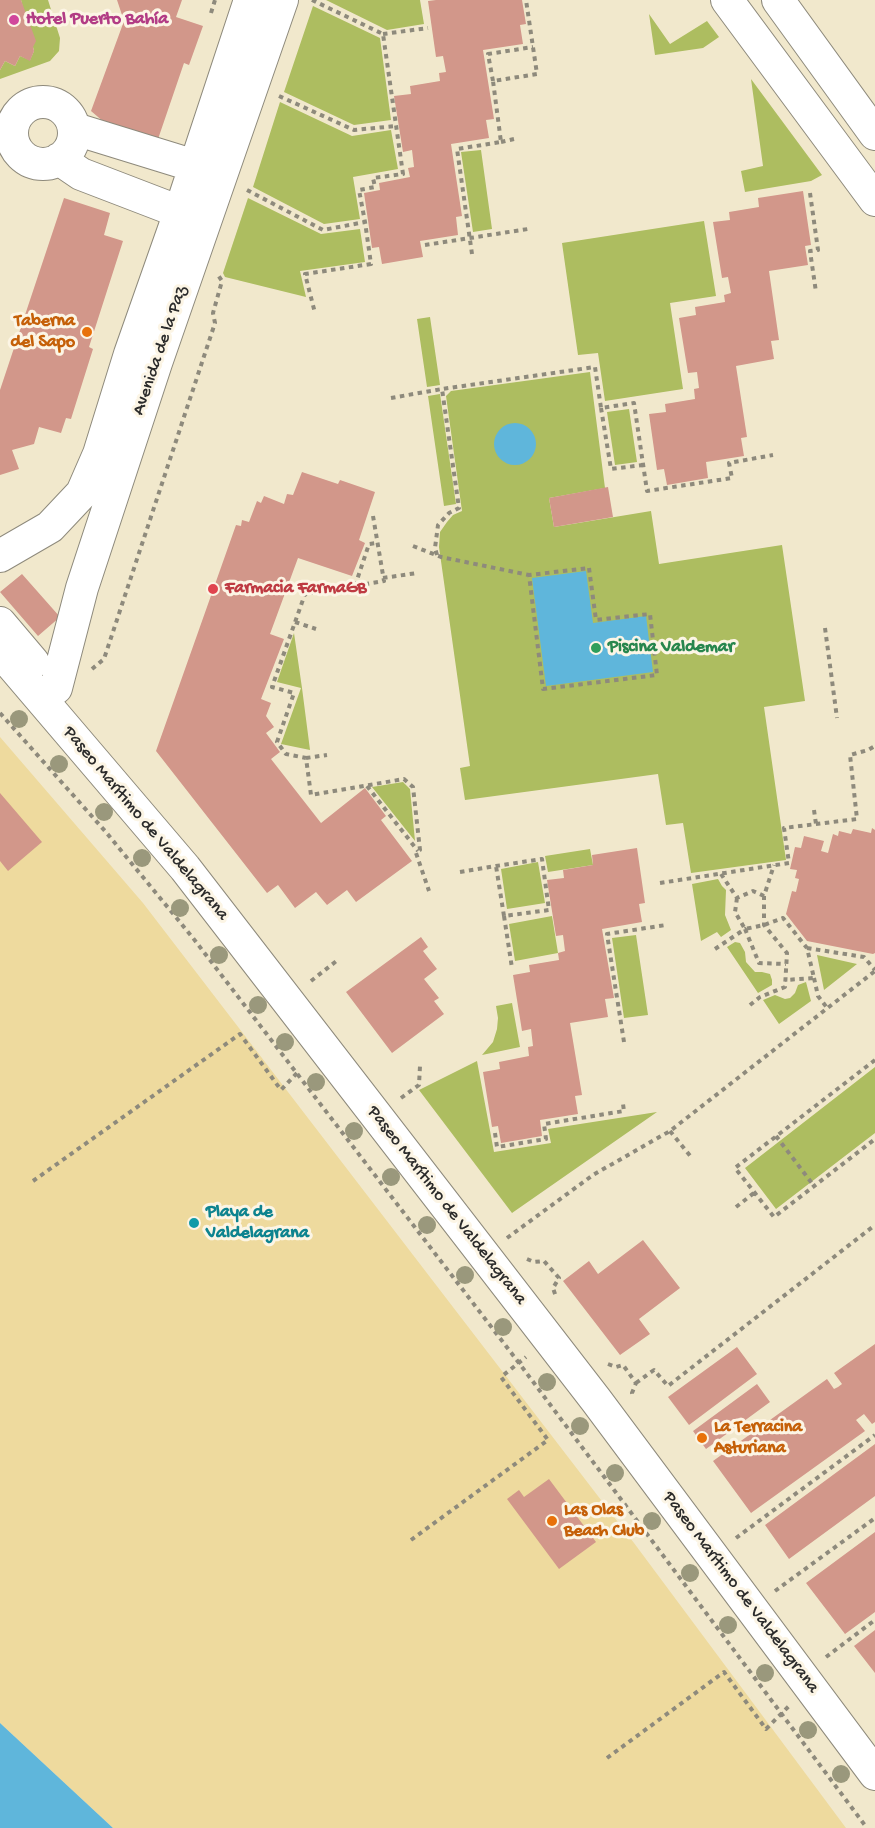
<!DOCTYPE html>
<meta charset="utf-8">
<style>
body{margin:0}
canvas{display:block;background:#f1e8cc}
</style>
<canvas width="875" height="1828"></canvas>
<script>
const c = document.querySelector('canvas').getContext('2d');
c.lineJoin = 'round';
function paint(path, color) { c.fillStyle = color; c.fill(path, 'evenodd'); }
const toPath = rows => new Path2D(rows.map(r => 'M' + r).join(''));
function trace(path, color, width, dash) { c.strokeStyle = color; c.lineWidth = width; c.lineCap = dash ? 'butt' : 'round'; c.setLineDash(dash || []); c.stroke(path); }
function write(font, color, halo, rows, align = 'center') {
  c.font = font + ' "Gochi Hand",sans-serif'; c.lineWidth = 6; c.setLineDash([]); c.textBaseline = 'middle'; c.strokeStyle = halo; c.fillStyle = color; for (const [text, x, y, turn = 0] of rows) {
    c.save(); c.translate(x, y); c.rotate((+turn || 0) * Math.PI / 180); c.textAlign = isNaN(turn) ? turn : align; if (halo) c.strokeText(text, 0, 0); c.fillText(text, 0, 0); c.restore();
  }
}
paint(toPath([
 [21,0,48,0,60,38,59,51,50,61,0,79,0,70,5,61,15,66,20,56,30,60,34,51],
 [326,0,420,0,424,24,387,30],
 [313,6,380,38,391,120,354,125,284,92],
 [649,14,670,44,707,21,719,37,703,48,655,55],
 [751,79,822,175,811,181,745,192,741,171,763,166],
 [280,102,352,136,391,130,398,169,353,177,360,219,324,224,253,187],
 [481,150,492,229,473,232,461,152],
 [248,198,321,234,360,229,365,262,300,271,306,297,225,277,223,273],
 [704,221,716,296,670,303,683,389,605,401,598,353,578,355,562,243],
 [430,317,440,385,427,387,417,319],
 [590,372,605,488,549,498,554,527,651,511,659,564,782,545,805,701,764,707,786,860,691,873,683,823,666,825,658,774,465,800,460,768,470,766,439,547,440,532,447,522,453,515,462,511,446,396,451,391],
 [440,394,456,504,444,506,428,396],
 [629,409,637,462,615,465,607,412],
 [294,633,302,688,310,750,281,744,301,688,277,682],
 [403,782,410,789,415,841,372,787],
 [590,849,593,865,548,872,545,856],
 [538,862,545,903,507,909,501,869],
 [718,879,722,886,726,890,725,915,731,930,721,937,717,932,701,941,692,884],
 [552,916,558,953,515,961,509,924],
 [636,935,648,1015,624,1018,612,938],
 [735,942,740,943,745,952,746,962,755,972,762,972,770,974,772,980,772,985,758,993,727,947],
 [817,955,857,964,824,990],
 [806,982,811,1001,779,1024,763,1000,775,995,785,999,790,998,795,993,798,985],
 [512,1003,520,1047,482,1055,493,1042,497,1029,498,1018,496,1006],
 [477,1061,494,1152,551,1143,548,1129,657,1112,512,1213,419,1090],
 [875,1067,875,1133,776,1209,745,1168]
]), '#adbd60');
paint(toPath([
 [0,737,143,903,634,1543,846,1828,113,1828,0,1723]
]), '#eeda9e');
paint(toPath([
 '494 444a21 21 0 1 1 42 0a21 21 0 1 1-42 0Z',
 [586,571,593,623,646,616,653,672,546,686,532,578],
 [0,1723,113,1828,0,1828]
]), '#5fb6db');
paint(toPath([
 [0,0,21,0,36,41,33,47,34,51,30,61,20,56,15,66,5,61,0,70],
 [117,0,182,0,176,17,203,26,189,65,184,63,157,142,111,128,91,111,124,21],
 [436,0,522,0,526,24,520,25,523,44,483,50,494,119,486,120,489,138,451,144,462,216,456,217,458,235,420,241,423,257,382,264,379,247,372,248,364,193,380,190,379,183,410,177,408,168,414,167,412,150,403,152,394,96,411,94,410,86,440,81,439,73,446,72,443,56,436,57,428,1],
 [803,191,811,245,805,246,808,265,769,271,779,340,771,341,774,359,736,366,747,437,741,438,744,456,706,462,708,478,667,485,664,469,657,470,649,414,666,412,665,404,695,399,694,389,699,388,697,372,688,373,679,318,696,315,695,307,725,302,724,295,731,293,728,277,722,278,713,222,730,220,729,212,759,207,758,198],
 [64,198,110,213,104,235,123,241,89,347,93,349,71,419,66,418,61,433,39,427,34,444,12,450,19,469,0,475,0,390],
 [302,472,338,484,340,480,375,492,359,540,365,543,352,576,298,558,270,634,284,639,261,699,271,703,266,716,274,727,266,733,280,752,271,759,321,823,365,788,386,816,381,820,412,861,356,902,347,890,327,905,316,892,295,908,278,885,267,893,156,751,236,525,241,526,242,520,249,522,257,501,261,503,264,496,284,504,287,494,293,495],
 [608,487,613,517,554,527,549,498],
 [22,574,60,617,38,636,0,592],
 [0,793,42,842,8,871,0,861],
 [872,828,875,830,875,953,873,954,807,941,786,914,792,891,796,892,799,879,795,878,797,870,790,869,795,847,801,848,804,836,824,841,821,851,828,853,833,834,838,836,839,831,851,834,853,829,871,833],
 [637,848,645,903,639,904,642,922,602,929,614,998,605,999,608,1017,570,1023,582,1095,575,1096,578,1114,540,1120,542,1136,501,1143,498,1126,492,1127,483,1072,500,1069,499,1062,529,1056,528,1047,533,1046,531,1029,522,1031,513,975,530,972,529,965,559,960,558,953,565,951,563,935,556,936,547,880,564,878,563,870,593,865,592,855],
 [421,937,428,947,423,951,437,969,424,979,439,998,434,1001,444,1014,392,1053,346,992],
 [643,1240,680,1288,639,1319,650,1334,620,1355,563,1281,589,1261,598,1274],
 [875,1344,875,1422,872,1424,864,1414,856,1420,865,1431,751,1513,713,1461,827,1379,834,1389,838,1387,842,1384,834,1373],
 [737,1347,757,1374,689,1425,668,1397],
 [757,1384,770,1402,706,1449,693,1431],
 [875,1444,875,1496,789,1559,765,1525],
 [549,1479,596,1542,559,1569,507,1499,519,1490,524,1497],
 [875,1532,875,1612,845,1634,806,1583],
 [875,1630,875,1673,854,1646]
]), '#d2978a');
const minor = toPath([
 [727,0,875,200],
 [778,0,875,134],
 '12 133a31 31 0 1 1 62 0a31 31 0 1 1-62 0Z',
 [75,129,195,166],
 [59,159,81,174,180,212],
 [0,556,50,527,82,493,99,454,130,354,180,212,250,0],
 [0,623,33,662],
 [0,651,185,868,596,1400,875,1774],
 [42,699,56,688,82,588,156,363,282,0]
]);
trace(minor, '#8e8a7c', 34);
trace(toPath([
 [312,0,383,34,403,174,373,178,375,187,359,190,365,222],
 [211,13,215,0],
 [383,34,428,28],
 [493,81,488,54,533,47],
 [279,96,354,130,396,126],
 [501,142,514,139],
 [247,190,323,230,365,222,371,264,305,274,315,313],
 [810,193,818,250,810,251,816,292],
 [425,245,528,229],
 [472,254,457,149,501,142,493,81,537,74,526,0],
 [391,398,442,389],
 [601,408,611,469,643,465],
 [373,516,384,581,305,594,272,687,294,693,277,742,286,754,306,758,311,795,404,779,413,787,420,850,416,853,429,891],
 [413,546,441,557,529,575],
 [437,555,435,548,438,525,449,513,459,508,442,389,595,367,601,408,634,403,647,491,732,478,729,463,773,455],
 [589,568,596,620,650,614,657,675,543,689,529,575,589,568],
 [383,578,417,573],
 [355,586,369,544,377,543],
 [295,622,316,629],
 [825,628,837,718],
 [92,669,104,659,215,323,213,313,222,281,218,275],
 [0,713,105,831,193,938,519,1363,867,1828],
 [306,758,327,755],
 [367,786,418,851],
 [814,810,816,824],
 [460,872,496,866,542,859,549,910,504,916,496,866],
 [721,874,737,898,753,891,764,896],
 [660,883,789,863,784,828,857,819,850,755,868,750,875,746],
 [737,898,735,912,745,929,764,925,783,918,807,948,814,978,785,980],
 [504,916,512,968],
 [807,948,864,957,875,970],
 [715,949,745,929,759,963,786,964],
 [814,978,818,996,828,1009],
 [311,981,339,959],
 [750,1005,760,997,785,987,787,953,764,925,764,896,774,865],
 [624,1042,607,934,666,925],
 [875,1060,735,1168,774,1217,875,1139],
 [401,1098,419,1085,420,1066],
 [670,1131,692,1158],
 [495,1133,497,1147,546,1139,544,1124,624,1111,623,1104],
 [776,1136,814,1186],
 [33,1181,240,1034,281,1090,297,1073],
 [736,1207,754,1193],
 [507,1238,593,1175,670,1131,875,971],
 [527,1259,534,1262,544,1261,559,1278,553,1288,556,1297],
 [608,1364,616,1367,623,1365,636,1383,632,1393,633,1396],
 [636,1383,654,1370,668,1386,875,1225],
 [736,1538,875,1435],
 [411,1540,548,1440,501,1377,526,1357],
 [775,1591,875,1518],
 [826,1657,875,1620],
 [607,1758,724,1672,766,1729,789,1706]
]), '#8e8a7c', 4, [4.5, 4.5]);
trace(minor, '#fff', 32);
c.fillStyle = '#9a987c';
for (const [x, y] of [
 [19,719],
 [59,764],
 [104,812],
 [142,858],
 [180,908],
 [219,955],
 [258,1005],
 [285,1042],
 [316,1082],
 [354,1131],
 [391,1177],
 [427,1225],
 [465,1275],
 [503,1327],
 [547,1382],
 [580,1426],
 [615,1473],
 [652,1521],
 [690,1573],
 [728,1625],
 [765,1673],
 [808,1730],
 [841,1774]
]) { c.beginPath(); c.arc(x, y, 9, 0, 2 * Math.PI); c.fill(); }
for (const [x, y, r, color] of [
 [14,20,6,"#d1479c"],
 [87,332,6,"#e8710a"],
 [213,589,6,"#e0444e"],
 [596,648,6,"#2e9e5b"],
 [194,1223,6,"#0f9aa8"],
 [702,1438,6,"#e8710a"],
 [552,1521,6,"#e8710a"]
]) { const dot = new Path2D(); dot.arc(x, y, r, 0, 2 * Math.PI); c.fillStyle = color; c.fill(dot); trace(dot, '#fcf5e5', 2); }
write('bold 18px', '#b23c85', '#fcf5e5', [
 ["Hotel Puerto Bahía",26,20]
], 'left');
write('bold 18px', '#c56008', '#fcf5e5', [
 ["Taberna",75,322,"right"],
 ["del Sapo",75,343,"right"],
 ["La Terracina",714,1428],
 ["Asturiana",714,1449],
 ["Las Olas",564,1511],
 ["Beach Club",564,1532]
], 'left');
write('18px', '#2b2b2b', '#fcf5e5', [
 ["Avenida de la Paz",161,351,-71],
 ["Paseo Marítimo de Valdelagrana",145,824,50],
 ["Paseo Marítimo de Valdelagrana",446,1206,52],
 ["Paseo Marítimo de Valdelagrana",740,1593,53]
]);
write('bold 18px', '#be3a42', '#fcf5e5', [
 ["Farmacia FarmaGB",225,589]
], 'left');
write('bold 18px', '#27864d', '#fcf5e5', [
 ["Piscina Valdemar",608,648]
], 'left');
write('bold 18px', '#0d838f', '#fcf5e5', [
 ["Playa de",206,1213],
 ["Valdelagrana",206,1234]
], 'left');
</script>
